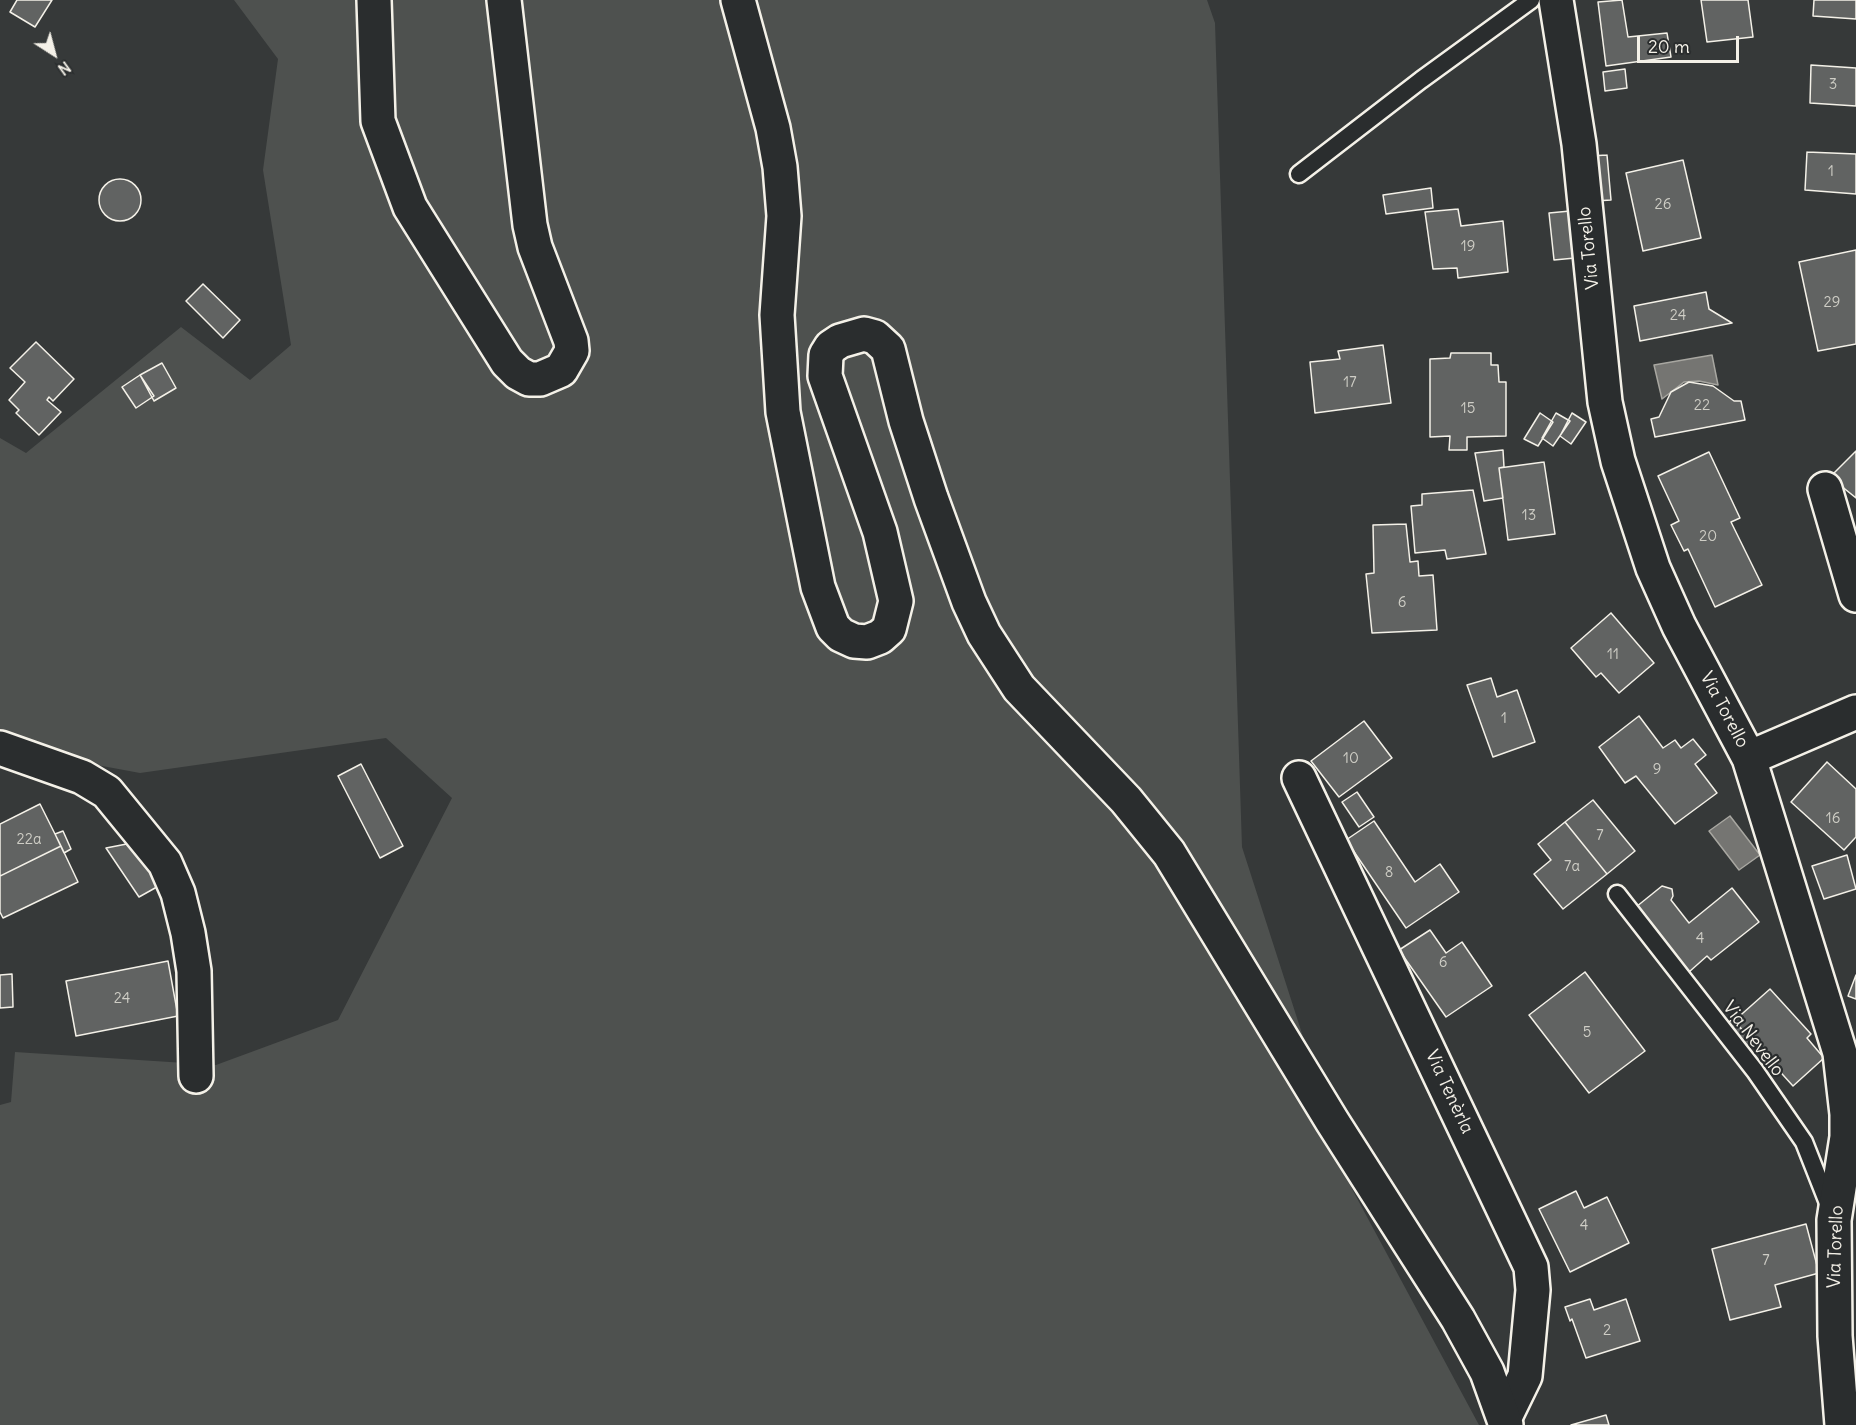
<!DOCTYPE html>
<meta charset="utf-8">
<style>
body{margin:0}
#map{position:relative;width:1856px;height:1425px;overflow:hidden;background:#363939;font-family:Delius,sans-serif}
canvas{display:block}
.north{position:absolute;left:24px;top:24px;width:60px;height:60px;-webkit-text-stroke:4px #2a2d2e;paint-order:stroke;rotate:144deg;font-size:16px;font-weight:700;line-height:24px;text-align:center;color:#f4f1e8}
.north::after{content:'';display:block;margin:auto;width:21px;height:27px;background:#f4f1e8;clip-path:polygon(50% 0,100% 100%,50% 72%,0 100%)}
.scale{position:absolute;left:1637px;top:36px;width:102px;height:27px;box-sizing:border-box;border:3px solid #f4f1e8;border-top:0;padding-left:8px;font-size:18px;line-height:21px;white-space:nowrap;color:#f4f1e8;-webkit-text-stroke:4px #2a2d2e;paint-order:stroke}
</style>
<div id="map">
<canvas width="1856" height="1425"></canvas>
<div class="north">N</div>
<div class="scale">20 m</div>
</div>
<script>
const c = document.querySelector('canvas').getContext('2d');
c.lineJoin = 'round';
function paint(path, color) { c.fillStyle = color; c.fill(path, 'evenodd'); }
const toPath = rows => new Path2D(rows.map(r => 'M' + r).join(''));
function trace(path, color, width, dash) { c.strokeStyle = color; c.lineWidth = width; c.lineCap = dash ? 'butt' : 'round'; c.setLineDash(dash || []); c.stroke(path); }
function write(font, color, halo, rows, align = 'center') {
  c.font = font + ' Delius,sans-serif'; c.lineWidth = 4.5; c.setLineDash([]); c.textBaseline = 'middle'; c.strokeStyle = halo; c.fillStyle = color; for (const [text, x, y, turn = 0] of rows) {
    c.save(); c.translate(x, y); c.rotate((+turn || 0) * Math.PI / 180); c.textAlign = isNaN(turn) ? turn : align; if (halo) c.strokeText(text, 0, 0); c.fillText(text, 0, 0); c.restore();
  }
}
paint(toPath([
 [234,0,1207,0,1215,23,1242,847,1352,1189,1479,1425,0,1425,0,1105,11,1102,15,1052,216,1065,338,1020,452,798,386,738,140,773,0,747,0,438,26,453,181,327,250,380,291,345,263,170,278,59]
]), '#4e514f');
const water = toPath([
 [1712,355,1718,385,1699,381,1684,382,1662,399,1654,365,1712,355],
 [1730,816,1760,855,1739,870,1709,831,1730,816]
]);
paint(water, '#757572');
trace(water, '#a8a7a1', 1.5);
const building = toPath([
 [17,0,52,0,35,27,10,12,17,0],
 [1622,0,1628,37,1667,33,1671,57,1606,66,1598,2,1622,0],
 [1701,0,1748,0,1753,37,1707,42,1701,0],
 [1814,0,1856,0,1856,19,1813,16,1814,0],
 [1811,65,1856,68,1856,106,1810,103,1811,65],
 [1625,69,1627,88,1605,91,1603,72,1625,69],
 [1807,152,1856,154,1856,194,1805,190,1807,152],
 [1607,155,1611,200,1595,201,1590,156,1607,155],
 [1683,160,1701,238,1643,251,1626,173,1683,160],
 '99 200a21 21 0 1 1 42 0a21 21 0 1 1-42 0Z',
 [1431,188,1433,208,1386,214,1383,195,1431,188],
 [1458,209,1461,226,1503,221,1508,272,1458,278,1457,268,1433,269,1425,212,1458,209],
 [1570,211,1575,258,1554,260,1549,213,1570,211],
 [1856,250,1856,344,1818,351,1799,262,1856,250],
 [203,284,240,320,223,338,186,301,203,284],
 [1706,292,1709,309,1732,323,1640,341,1634,306,1706,292],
 [36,342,74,379,53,401,49,397,47,400,61,412,39,435,16,413,19,410,9,400,25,382,10,368,36,342],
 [1383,345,1391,403,1315,413,1310,362,1340,359,1338,351,1383,345],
 [1451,353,1491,353,1491,365,1498,365,1499,382,1506,382,1506,436,1467,437,1467,450,1449,450,1450,436,1430,437,1430,359,1450,358,1451,353],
 [162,363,176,388,154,401,140,375,162,363],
 [140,375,154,396,136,408,122,387,140,375],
 [1689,382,1713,386,1734,401,1741,401,1745,420,1655,437,1651,419,1659,417,1671,392,1689,382],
 [1540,413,1553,422,1538,446,1524,439,1540,413],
 [1556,413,1570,421,1553,446,1542,438,1556,413],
 [1572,413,1586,422,1571,444,1560,436,1572,413],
 [1503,450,1504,467,1499,468,1503,498,1484,501,1475,453,1503,450],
 [1856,451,1856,498,1830,477,1856,451],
 [1709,452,1740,518,1731,522,1762,585,1715,607,1688,549,1684,551,1671,525,1679,521,1658,476,1709,452],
 [1544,462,1555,534,1508,540,1499,468,1544,462],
 [1473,490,1486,554,1447,559,1445,550,1415,553,1411,506,1422,505,1422,494,1473,490],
 [1406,524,1410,562,1418,561,1419,576,1433,575,1437,630,1372,633,1366,574,1374,573,1373,525,1406,524],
 [1611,613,1654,663,1619,693,1601,673,1596,677,1571,648,1611,613],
 [1491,678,1497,697,1517,690,1535,742,1493,757,1467,685,1491,678],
 [1639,716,1663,748,1675,740,1681,748,1693,739,1706,755,1695,764,1717,793,1675,824,1636,776,1625,783,1599,747,1639,716],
 [1364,721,1392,758,1339,797,1311,761,1364,721],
 [1827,762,1856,789,1856,837,1844,850,1791,802,1827,762],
 [361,764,403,846,380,858,338,776,361,764],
 [1357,792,1374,817,1359,827,1342,802,1357,792],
 [1593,800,1635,851,1607,874,1565,822,1593,800],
 [40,804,61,846,0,876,0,824,40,804],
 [1374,821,1415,882,1440,864,1459,892,1406,928,1346,840,1374,821],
 [1565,822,1607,874,1563,909,1534,874,1551,860,1538,844,1565,822],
 [63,831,71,849,64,853,55,834,63,831],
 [137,842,164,883,139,897,106,848,137,842],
 [61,846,78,882,3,918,0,912,0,876,61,846],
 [1847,855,1856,889,1824,899,1812,866,1847,855],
 [1662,886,1672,889,1673,896,1671,900,1689,923,1732,888,1759,922,1711,960,1707,956,1689,972,1636,907,1662,886],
 [1430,930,1446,953,1462,942,1492,986,1446,1017,1399,950,1430,930],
 [168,961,178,1016,76,1036,66,981,168,961],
 [1585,972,1645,1051,1589,1093,1529,1015,1585,972],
 [12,974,13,1007,0,1008,0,975,12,974],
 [1856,975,1856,999,1848,996,1856,975],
 [1770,989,1811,1034,1807,1038,1824,1058,1793,1086,1734,1021,1770,989],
 [1738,1015,1734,1021,1755,1043,1745,1050,1725,1025,1738,1015],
 [1576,1191,1584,1208,1607,1197,1629,1243,1570,1272,1539,1209,1576,1191],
 [1806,1224,1819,1273,1775,1285,1781,1307,1730,1320,1712,1249,1806,1224],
 [1590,1299,1594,1310,1626,1299,1640,1341,1586,1358,1572,1319,1570,1321,1565,1307,1590,1299],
 [1606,1415,1609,1425,1571,1425,1606,1415]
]);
paint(building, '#616362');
trace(building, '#f4f1e8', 1.5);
const service = toPath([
 [1299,174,1421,80,1531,0],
 [1617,894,1755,1071,1804,1142,1830,1208]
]);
const minor = toPath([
 [1556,0,1579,144,1605,402,1618,461,1653,568,1679,626,1749,758,1840,1053,1847,1114,1847,1137,1834,1220,1835,1336,1842,1425],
 [1825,489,1856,595],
 [0,748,82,777,107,792,165,863,178,893,188,933,194,971,196,1076],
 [1749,758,1856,712],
 [1299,778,1531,1267,1533,1290,1525,1376,1505,1417]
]);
const tertiary = toPath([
 [374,0,378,121,410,207,507,362,518,373,529,379,540,379,561,370,572,351,571,341,535,247,530,225,504,0],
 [738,0,773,128,780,167,784,216,777,315,783,412,818,587,833,627,841,635,854,641,867,642,880,637,889,629,896,601,880,532,825,376,826,355,831,347,840,341,864,334,875,337,888,349,906,421,931,498,969,602,984,634,1019,688,1126,800,1169,853,1332,1121,1458,1319,1487,1372,1506,1425]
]);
trace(service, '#f4f1e8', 21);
trace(minor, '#f4f1e8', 38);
trace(tertiary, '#f4f1e8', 38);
trace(service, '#2a2d2e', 16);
trace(minor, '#2a2d2e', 33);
trace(tertiary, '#2a2d2e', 33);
write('15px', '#cfcec6', null, [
 ["3",1833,85],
 ["1",1831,172],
 ["26",1663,205],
 ["19",1468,247],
 ["29",1832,303],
 ["24",1678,316],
 ["17",1350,383],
 ["22",1702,406],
 ["15",1468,409],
 ["13",1529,516],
 ["20",1708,537],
 ["6",1402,603],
 ["11",1613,655],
 ["1",1504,719],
 ["10",1351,759],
 ["9",1657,770],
 ["16",1833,819],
 ["7",1600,836],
 ["22a",29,840],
 ["7a",1572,867],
 ["8",1389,873],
 ["4",1700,939],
 ["6",1443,963],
 ["24",122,999],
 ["5",1587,1033],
 ["4",1584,1226],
 ["7",1766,1261],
 ["2",1607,1331]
]);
write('18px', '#f4f1e8', '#2a2d2e', [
 ["Via Torello",1589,248,-96],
 ["Via Torello",1724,710,62],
 ["Via Nevello",1753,1039,53],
 ["Via Tenèrla",1449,1092,65],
 ["Via Torello",1836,1247,-88]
]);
</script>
